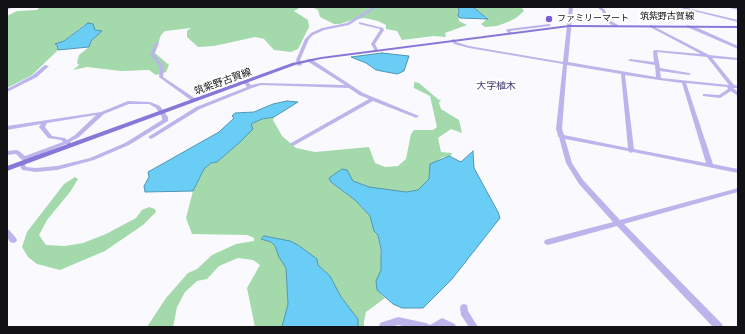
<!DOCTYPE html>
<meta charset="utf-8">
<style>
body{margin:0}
#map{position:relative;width:745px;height:334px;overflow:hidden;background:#fafafe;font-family:"DM Sans",sans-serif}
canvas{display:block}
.frame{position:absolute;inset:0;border:8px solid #121214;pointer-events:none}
</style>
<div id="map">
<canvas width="745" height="334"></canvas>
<div class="frame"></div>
</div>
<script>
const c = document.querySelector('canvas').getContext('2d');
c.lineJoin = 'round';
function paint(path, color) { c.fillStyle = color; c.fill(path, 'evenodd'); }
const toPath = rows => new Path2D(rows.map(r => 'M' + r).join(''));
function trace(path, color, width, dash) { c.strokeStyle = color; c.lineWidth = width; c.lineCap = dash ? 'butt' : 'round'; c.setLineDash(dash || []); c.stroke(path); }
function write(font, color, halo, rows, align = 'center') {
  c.font = font + ' "DM Sans","Noto Sans JP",sans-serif'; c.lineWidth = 4; c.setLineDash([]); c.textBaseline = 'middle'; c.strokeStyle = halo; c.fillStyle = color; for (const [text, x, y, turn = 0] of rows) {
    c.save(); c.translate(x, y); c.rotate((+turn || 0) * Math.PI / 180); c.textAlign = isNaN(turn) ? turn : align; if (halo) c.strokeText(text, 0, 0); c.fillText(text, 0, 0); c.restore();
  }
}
paint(toPath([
 [40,7,301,7,294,11,308,20,309,27,298,49,291,52,274,50,264,39,255,37,214,46,198,47,187,37,187,31,191,28,165,31,161,35,155,53,169,65,166,72,156,75,149,70,121,71,87,67,73,70,79,65,77,63,79,55,89,47,89,42,101,31,96,30,93,27,84,25,64,41,56,44,58,50,32,75,7,88,7,16,17,11,37,10],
 [312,7,458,7,459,21,467,25,445,33,446,37,434,36,402,40,397,31,386,29,386,25,378,21,365,18,352,20,340,24,334,24,320,17,318,10],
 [473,7,521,7,524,11,516,18,508,22,497,26,485,27,481,24,488,18],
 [414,82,419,83,439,100,441,99,439,103,441,109,459,120,462,133,451,129,438,138,441,152,452,153,451,156,443,157,435,162,429,171,429,179,418,190,406,192,369,188,353,181,342,169,329,178,331,182,355,200,370,216,374,231,378,235,382,263,380,275,376,281,377,290,385,298,366,312,364,321,364,327,358,327,358,319,341,297,330,276,318,265,317,259,298,245,264,236,261,239,271,242,275,246,279,257,286,268,288,304,282,327,255,327,247,288,260,265,253,260,238,258,219,266,207,279,197,281,185,292,177,307,173,327,147,327,166,298,188,273,197,269,212,255,236,244,254,241,254,238,247,235,192,234,186,218,193,191,204,169,211,163,217,162,239,143,251,124,262,119,274,117,273,120,282,136,296,148,315,152,369,147,375,163,385,167,398,166,406,159,411,134,414,130,433,130,437,127,430,96,414,88],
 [75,177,78,179,70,192,47,220,39,235,46,245,65,246,83,243,106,234,136,218,142,210,149,207,155,209,156,212,143,225,105,251,60,270,37,264,28,257,22,247,27,232,64,184]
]), '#a3d9ab');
const water = toPath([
 [458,7,473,7,488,19,460,18,458,16,459,11,458,7],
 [88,23,93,24,95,30,102,31,91,41,89,47,58,50,57,45,55,44,64,41,88,23],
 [382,53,409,56,404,71,397,74,376,70,366,63,351,57,382,53],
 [287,101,298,102,274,117,262,119,251,124,253,129,239,143,217,162,211,163,204,169,193,191,145,192,144,186,149,177,148,172,219,132,234,118,232,116,235,113,254,112,273,104,287,101],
 [473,151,474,168,498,212,500,218,452,279,423,308,402,308,393,304,377,290,376,281,381,270,381,250,378,235,374,231,370,216,355,200,331,182,329,178,342,169,347,170,353,181,369,187,406,192,418,190,429,179,430,164,449,156,461,162,473,151],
 [264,236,290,241,298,245,317,259,318,265,330,276,341,297,358,319,358,327,282,327,288,304,286,268,279,257,275,246,271,242,261,239,264,236]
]);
paint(water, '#6acdf5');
trace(water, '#5095b2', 1);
paint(toPath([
 [8,7,13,7,7,10,7,8,8,7],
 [32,7,37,7,35,8,32,7],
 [373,7,377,7,349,25,324,30,313,35,309,39,300,60,302,65,298,66,296,60,305,39,311,33,322,28,347,23,373,7],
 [569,7,573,7,568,62,656,77,655,65,630,61,628,60,630,59,654,62,653,51,655,50,701,54,650,27,650,25,651,25,709,55,738,58,738,60,712,58,734,85,738,86,738,88,733,88,738,92,738,96,731,91,720,98,703,96,703,94,705,94,719,95,728,89,727,87,686,83,713,164,738,169,738,173,633,152,631,153,628,151,565,139,572,163,583,180,620,220,738,188,738,192,624,224,722,324,723,327,713,327,617,226,548,245,545,244,544,242,545,240,548,239,613,222,579,184,566,163,559,137,557,136,558,135,556,129,563,64,469,48,454,44,451,40,454,39,456,42,469,46,563,62,569,7],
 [657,52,707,57,729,85,661,78,660,71,689,75,691,74,689,73,660,68,657,52],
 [567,65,621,74,628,148,564,135,562,129,567,65],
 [625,75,659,80,682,83,706,163,634,149,625,75],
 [597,7,601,7,605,10,609,20,618,25,618,27,616,27,606,22,602,11,597,7],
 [677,7,683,7,738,20,738,22,677,7],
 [729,7,738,8,738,10,730,8,729,7],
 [359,22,383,28,384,30,375,44,378,50,377,51,375,51,371,44,380,30,380,29,359,24,359,22],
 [549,24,551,25,550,26,510,31,512,33,510,34,509,34,506,30,508,29,549,24],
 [687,25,700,29,738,46,738,49,687,27,687,25],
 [156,42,159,43,154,54,164,67,163,77,196,99,196,101,192,101,159,77,160,67,150,54,156,42],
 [307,59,311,59,363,93,419,116,416,118,414,117,373,101,293,146,291,145,290,144,291,143,369,99,359,95,349,88,261,85,252,88,200,109,153,138,151,139,148,137,196,107,247,87,243,82,243,81,247,81,251,85,261,83,345,85,307,61,307,59],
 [45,65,49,66,37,77,7,92,7,89,33,75,45,65],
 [128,101,150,102,160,106,168,117,168,121,129,145,94,160,57,170,36,172,22,170,19,163,22,161,24,162,26,167,36,168,57,166,90,158,125,143,162,120,162,117,156,108,149,104,129,104,104,114,79,137,70,142,72,144,71,145,69,146,66,144,24,161,22,160,16,154,7,155,7,151,17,150,19,151,25,156,63,142,61,140,48,138,39,127,41,124,7,130,7,126,101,112,128,101],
 [96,115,75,135,67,140,65,138,52,136,45,127,47,123,96,115],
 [7,229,9,230,16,238,17,240,16,242,13,243,10,242,7,237,7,229],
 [464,304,467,305,468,311,478,327,469,327,461,315,460,308,461,305,464,304],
 [398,317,426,323,430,325,442,318,455,324,456,327,407,327,398,325,392,327,379,327,380,323,398,317]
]), '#bbb5eb');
paint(toPath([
 [569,25,738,26,738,28,569,27,321,59,295,65,7,171,7,166,292,63,321,57,569,25]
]), '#8877d8');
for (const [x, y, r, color] of [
 [549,19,4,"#7b5dd7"]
]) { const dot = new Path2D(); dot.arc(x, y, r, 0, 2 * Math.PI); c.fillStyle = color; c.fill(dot); trace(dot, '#fff', 1.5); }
write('9px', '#121214', '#fff', [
 ["筑紫野古賀線",667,17]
]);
write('9px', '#121214', '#fff', [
 ["ファミリーマート",557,19]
], 'left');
write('10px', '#121214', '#fff', [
 ["筑紫野古賀線",223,82,-20]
]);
write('10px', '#433672', '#fff', [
 ["大字植木",496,86]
]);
</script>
